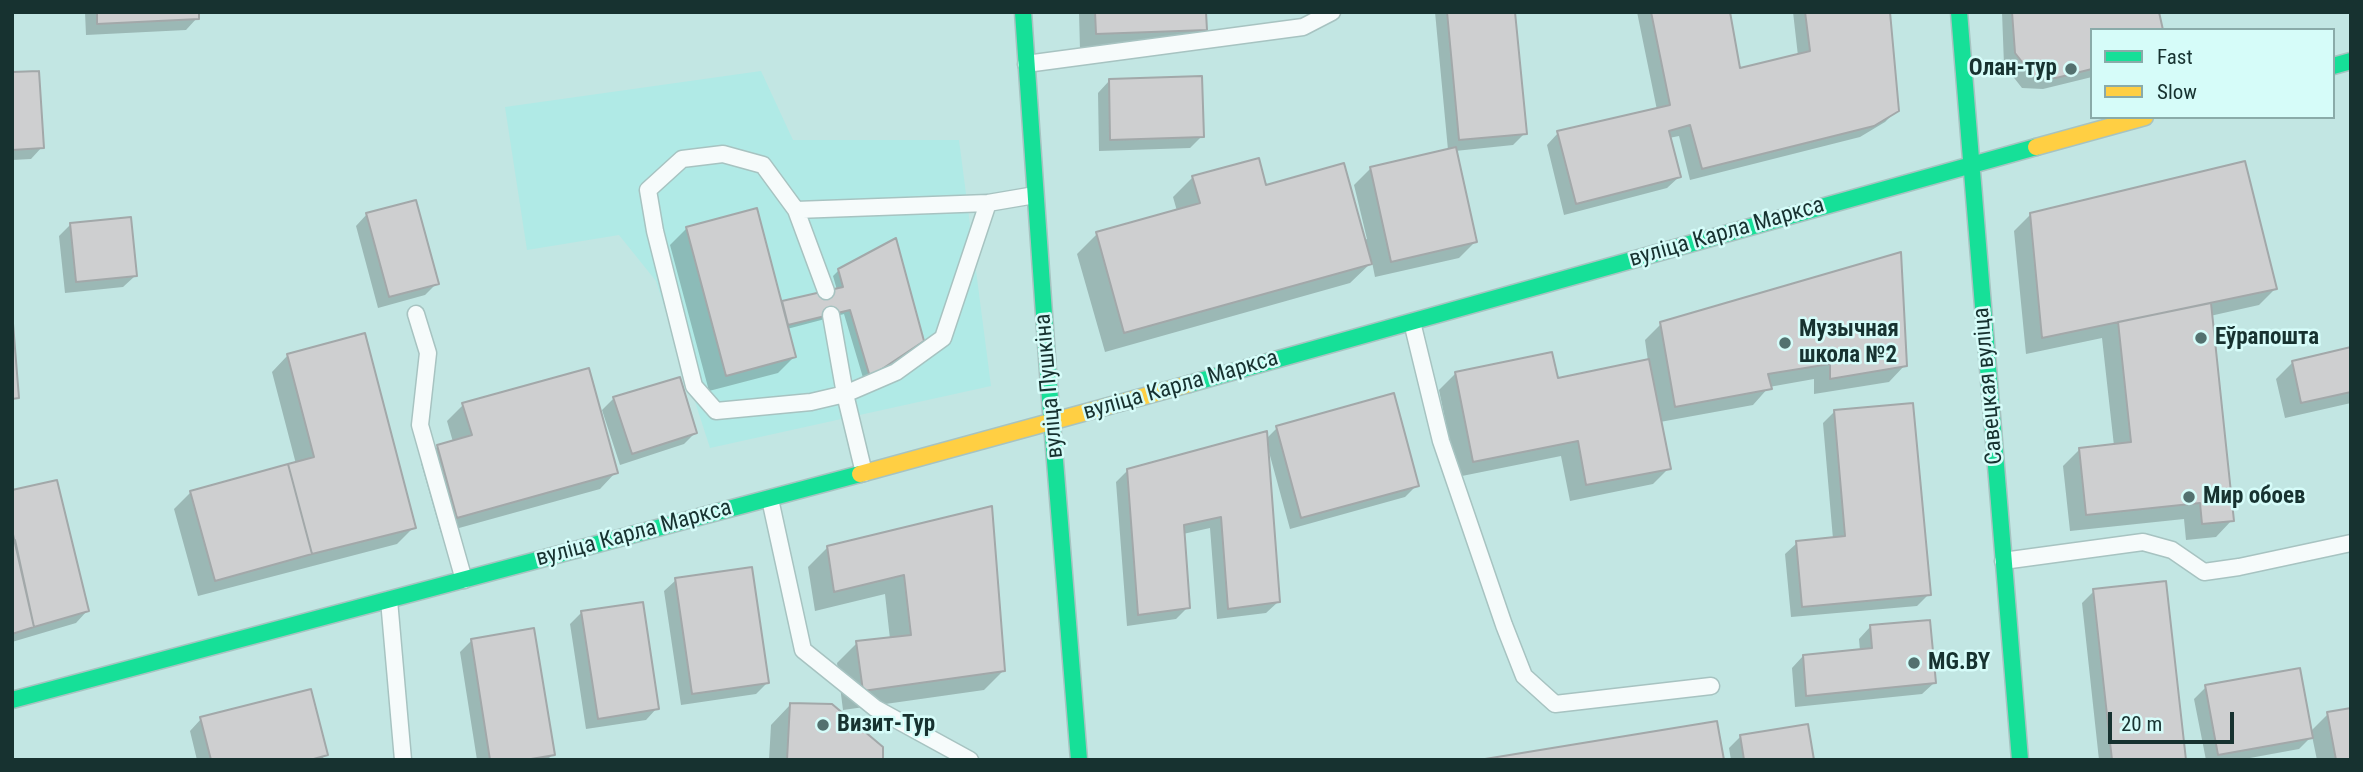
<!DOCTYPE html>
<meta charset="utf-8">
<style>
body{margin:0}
#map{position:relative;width:2363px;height:772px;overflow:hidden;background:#c2e6e3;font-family:"Roboto Condensed",sans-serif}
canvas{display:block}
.frame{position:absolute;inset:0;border:14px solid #173230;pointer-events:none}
.legend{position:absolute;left:2090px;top:28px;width:245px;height:91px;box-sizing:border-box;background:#d6fcf9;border:2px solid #8aaba9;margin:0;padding:9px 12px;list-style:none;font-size:21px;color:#173230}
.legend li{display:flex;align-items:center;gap:14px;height:35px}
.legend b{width:35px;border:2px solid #8aaba9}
.scale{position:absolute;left:2108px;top:712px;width:126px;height:32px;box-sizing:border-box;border:4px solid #173230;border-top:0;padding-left:9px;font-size:21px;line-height:24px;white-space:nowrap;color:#173230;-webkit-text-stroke:5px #d6fcf9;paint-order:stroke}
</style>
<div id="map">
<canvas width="2363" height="772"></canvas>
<div class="frame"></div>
<ul class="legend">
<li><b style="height:9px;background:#16e098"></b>Fast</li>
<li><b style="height:9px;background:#ffcf43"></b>Slow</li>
</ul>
<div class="scale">20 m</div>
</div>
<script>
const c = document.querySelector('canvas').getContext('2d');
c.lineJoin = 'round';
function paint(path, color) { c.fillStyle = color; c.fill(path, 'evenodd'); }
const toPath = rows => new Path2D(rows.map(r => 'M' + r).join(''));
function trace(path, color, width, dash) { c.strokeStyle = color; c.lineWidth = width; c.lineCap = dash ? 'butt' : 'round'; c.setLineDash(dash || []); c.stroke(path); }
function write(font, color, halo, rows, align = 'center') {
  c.font = font + ' "Roboto Condensed",sans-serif'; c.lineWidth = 5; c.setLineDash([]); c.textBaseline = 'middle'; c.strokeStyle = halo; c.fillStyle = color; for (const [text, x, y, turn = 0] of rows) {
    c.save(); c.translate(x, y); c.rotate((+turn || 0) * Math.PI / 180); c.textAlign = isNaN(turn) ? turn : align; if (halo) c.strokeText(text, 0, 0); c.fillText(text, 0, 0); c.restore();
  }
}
paint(toPath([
 [761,71,793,140,959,140,991,386,710,448,656,281,619,235,527,250,505,107]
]), '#b0eae6');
paint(toPath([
 [85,12,197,12,197,18,186,30,86,35],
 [1079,12,1204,12,1205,29,1188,45,1080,50],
 [1435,12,1513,12,1525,133,1513,145,1455,151,1475,242,1459,258,1375,277,1372,262,1350,283,1105,352,1077,254,1097,234,1177,211,1173,197,1193,177,1265,187,1364,240,1367,239,1354,185,1371,168,1448,150],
 [1637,12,1728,12,1739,70,1798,56,1793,12,1888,12,1897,110,1885,122,1860,137,1690,180,1679,136,1669,138,1679,177,1667,188,1564,215,1547,145,1558,133,1657,110],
 [2002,12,2157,12,2092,30,2092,77,2043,89,2022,88,2004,65],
 [12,74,42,147,31,159,12,160],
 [1109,81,1202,136,1190,148,1099,151,1098,93],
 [367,214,437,283,425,295,378,308,356,226],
 [2031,214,2275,289,2259,305,2210,316,2232,520,2216,537,2186,540,2184,519,2070,531,2063,466,2080,449,2114,446,2102,338,2026,354,2014,231],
 [71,224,135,276,123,287,65,293,59,236],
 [687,228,781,305,837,290,833,276,839,270,922,341,864,381,844,314,787,329,794,357,778,373,709,391,670,245],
 [1661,324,1905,365,1889,382,1814,394,1814,379,1769,387,1753,405,1660,422,1669,468,1653,484,1570,501,1561,456,1457,477,1439,390,1456,373,1556,380,1648,361,1645,340],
 [2351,349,2351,403,2285,418,2276,379,2293,362],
 [288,355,414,527,397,544,198,596,174,509,191,492,296,464,272,372],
 [614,398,695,433,684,444,620,465,602,410],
 [463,405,616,472,600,489,441,533,421,463,438,446,453,442,447,421],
 [1834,412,1929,594,1917,606,1791,617,1785,554,1797,543,1833,539,1823,423],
 [1277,428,1417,485,1405,497,1290,529,1269,452,1267,453,1278,602,1266,613,1217,619,1210,528,1183,534,1188,607,1176,619,1127,626,1116,482,1128,470,1266,439],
 [12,492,87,611,76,623,12,642],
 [990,508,1004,670,984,690,843,710,837,663,857,643,890,639,885,594,815,611,808,567,827,548],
 [676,580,767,683,756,694,681,705,664,591],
 [2094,591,2184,760,2099,760,2082,603],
 [582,612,657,708,646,720,586,729,570,624],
 [1870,627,1934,683,1922,694,1795,707,1792,668,1803,656,1860,651,1859,639],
 [472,640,553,754,547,760,477,760,460,652],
 [2206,687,2310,732,2328,714,2351,760,2317,760,2312,736,2299,749,2239,760,2206,760,2194,699],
 [790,705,881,760,769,760,771,725],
 [201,719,326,754,321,760,197,760,190,731],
 [1741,736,1812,760,1731,760,1729,748]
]), '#0003');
const building = toPath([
 [97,12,199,12,199,19,97,24,97,12],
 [1095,12,1206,12,1207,30,1096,34,1095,12],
 [1447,12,1515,12,1527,134,1459,140,1447,12],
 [1651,12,1730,12,1740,68,1810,51,1805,12,1890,12,1899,111,1874,126,1702,169,1690,125,1669,131,1681,177,1576,204,1557,131,1670,105,1651,12],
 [2012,12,2159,12,2163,30,2092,30,2092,69,2056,78,2034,77,2015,53,2012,12],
 [39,71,44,148,12,150,12,72,39,71],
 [1202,76,1204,137,1110,140,1109,79,1202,76],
 [1456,147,1477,242,1391,262,1370,167,1456,147],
 [1259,158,1266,185,1344,163,1372,264,1124,333,1096,232,1200,203,1192,176,1259,158],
 [2245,161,2277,289,2042,338,2030,213,2245,161],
 [416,200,439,284,389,297,366,213,416,200],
 [757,208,796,357,726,376,686,227,757,208],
 [131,217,137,276,76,282,70,223,131,217],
 [896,238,924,341,870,377,850,310,788,325,782,301,843,287,838,269,896,238],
 [1901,252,1907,366,1830,379,1830,364,1768,374,1772,389,1675,407,1660,322,1901,252],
 [2211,303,2234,521,2202,524,2200,503,2086,515,2079,448,2131,442,2118,322,2211,303],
 [12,311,19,398,12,399,12,311],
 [365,333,416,528,312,554,288,464,314,457,287,354,365,333],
 [2351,347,2351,392,2301,403,2292,361,2351,347],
 [1552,352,1558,378,1649,359,1671,469,1586,485,1578,441,1473,462,1455,372,1552,352],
 [589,368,618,473,457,518,437,445,472,435,462,403,589,368],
 [680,377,697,433,632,454,613,397,680,377],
 [1394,393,1419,486,1301,518,1276,426,1394,393],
 [1913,403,1931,595,1802,607,1796,541,1845,536,1834,410,1913,403],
 [1267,431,1280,602,1228,609,1221,517,1184,525,1190,608,1138,615,1127,469,1267,431],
 [288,464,312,554,215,581,190,491,288,464],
 [57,480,89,611,34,627,12,530,12,490,57,480],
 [992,506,1005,671,863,691,856,641,911,635,904,575,834,592,827,546,992,506],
 [15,540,34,627,12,634,12,541,15,540],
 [752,567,769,683,692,694,675,578,752,567],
 [2166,581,2186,760,2112,760,2093,589,2166,581],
 [643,602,659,709,598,719,581,611,643,602],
 [1930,620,1936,683,1806,696,1803,655,1872,648,1870,625,1930,620],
 [534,628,555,755,525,760,490,760,471,639,534,628],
 [2300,668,2313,738,2218,755,2205,685,2300,668],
 [311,689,328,755,310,760,211,760,200,717,311,689],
 [790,703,832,704,883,747,883,760,787,760,790,703],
 [2351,708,2351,760,2336,760,2327,712,2351,708],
 [1717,721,1724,760,1479,760,1717,721],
 [1808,724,1814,760,1744,760,1740,735,1808,724]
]);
paint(building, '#cecfd0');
trace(building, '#a2a8a9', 2);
const lane = toPath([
 [1026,64,1303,27,1332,12],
 [796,210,763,165,723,154,682,159,648,190,655,231,694,386,716,411,811,402,845,394,896,372,943,338,988,203],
 [826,291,796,210,988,203,1035,195],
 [416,314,428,353,420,425,464,580],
 [831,315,845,394,864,473],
 [1412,322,1441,441,1504,625,1524,676,1555,704,1711,686],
 [770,499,803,650,875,708,970,760],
 [2003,561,2143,542,2172,550,2204,572,2239,567,2351,543],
 [389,600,403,760]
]);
const fast = toPath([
 [1023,12,1049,386,1079,760],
 [1959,12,2020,760],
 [2333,66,2351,61],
 [1189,384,2036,147],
 [12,700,860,474]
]);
const slow = toPath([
 [2036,147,2145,117],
 [860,474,1189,384]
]);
trace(lane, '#a7c3c1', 19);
trace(fast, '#a7c3c1', 19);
trace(slow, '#a7c3c1', 19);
trace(lane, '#f6fbfb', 16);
trace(fast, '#16e098', 16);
trace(slow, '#ffcf43', 16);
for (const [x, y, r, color] of [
 [2071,69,7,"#53716f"],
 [2201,338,7,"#53716f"],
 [1785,343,7,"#53716f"],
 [2189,497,7,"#53716f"],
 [1914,663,7,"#53716f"],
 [823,725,7,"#53716f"]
]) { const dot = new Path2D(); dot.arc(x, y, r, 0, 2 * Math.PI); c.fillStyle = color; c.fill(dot); trace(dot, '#d6fcf9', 2.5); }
write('bold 23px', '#173230', '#d6fcf9', [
 ["Олан-тур",2057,69,"right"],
 ["Музычная",1799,330],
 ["школа №2",1799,356],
 ["Еўрапошта",2215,338],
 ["Мир обоев",2203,497],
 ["MG.BY",1928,663],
 ["Визит-Тур",837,725]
], 'left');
write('23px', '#173230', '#d6fcf9', [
 ["вуліца Карла Маркса",1727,233,-16],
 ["вуліца Пушкіна",1050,386,-95],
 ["вуліца Карла Маркса",1181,386,-16],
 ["Савецкая вуліца",1989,386,-95],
 ["вуліца Карла Маркса",634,534,-15]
]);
</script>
